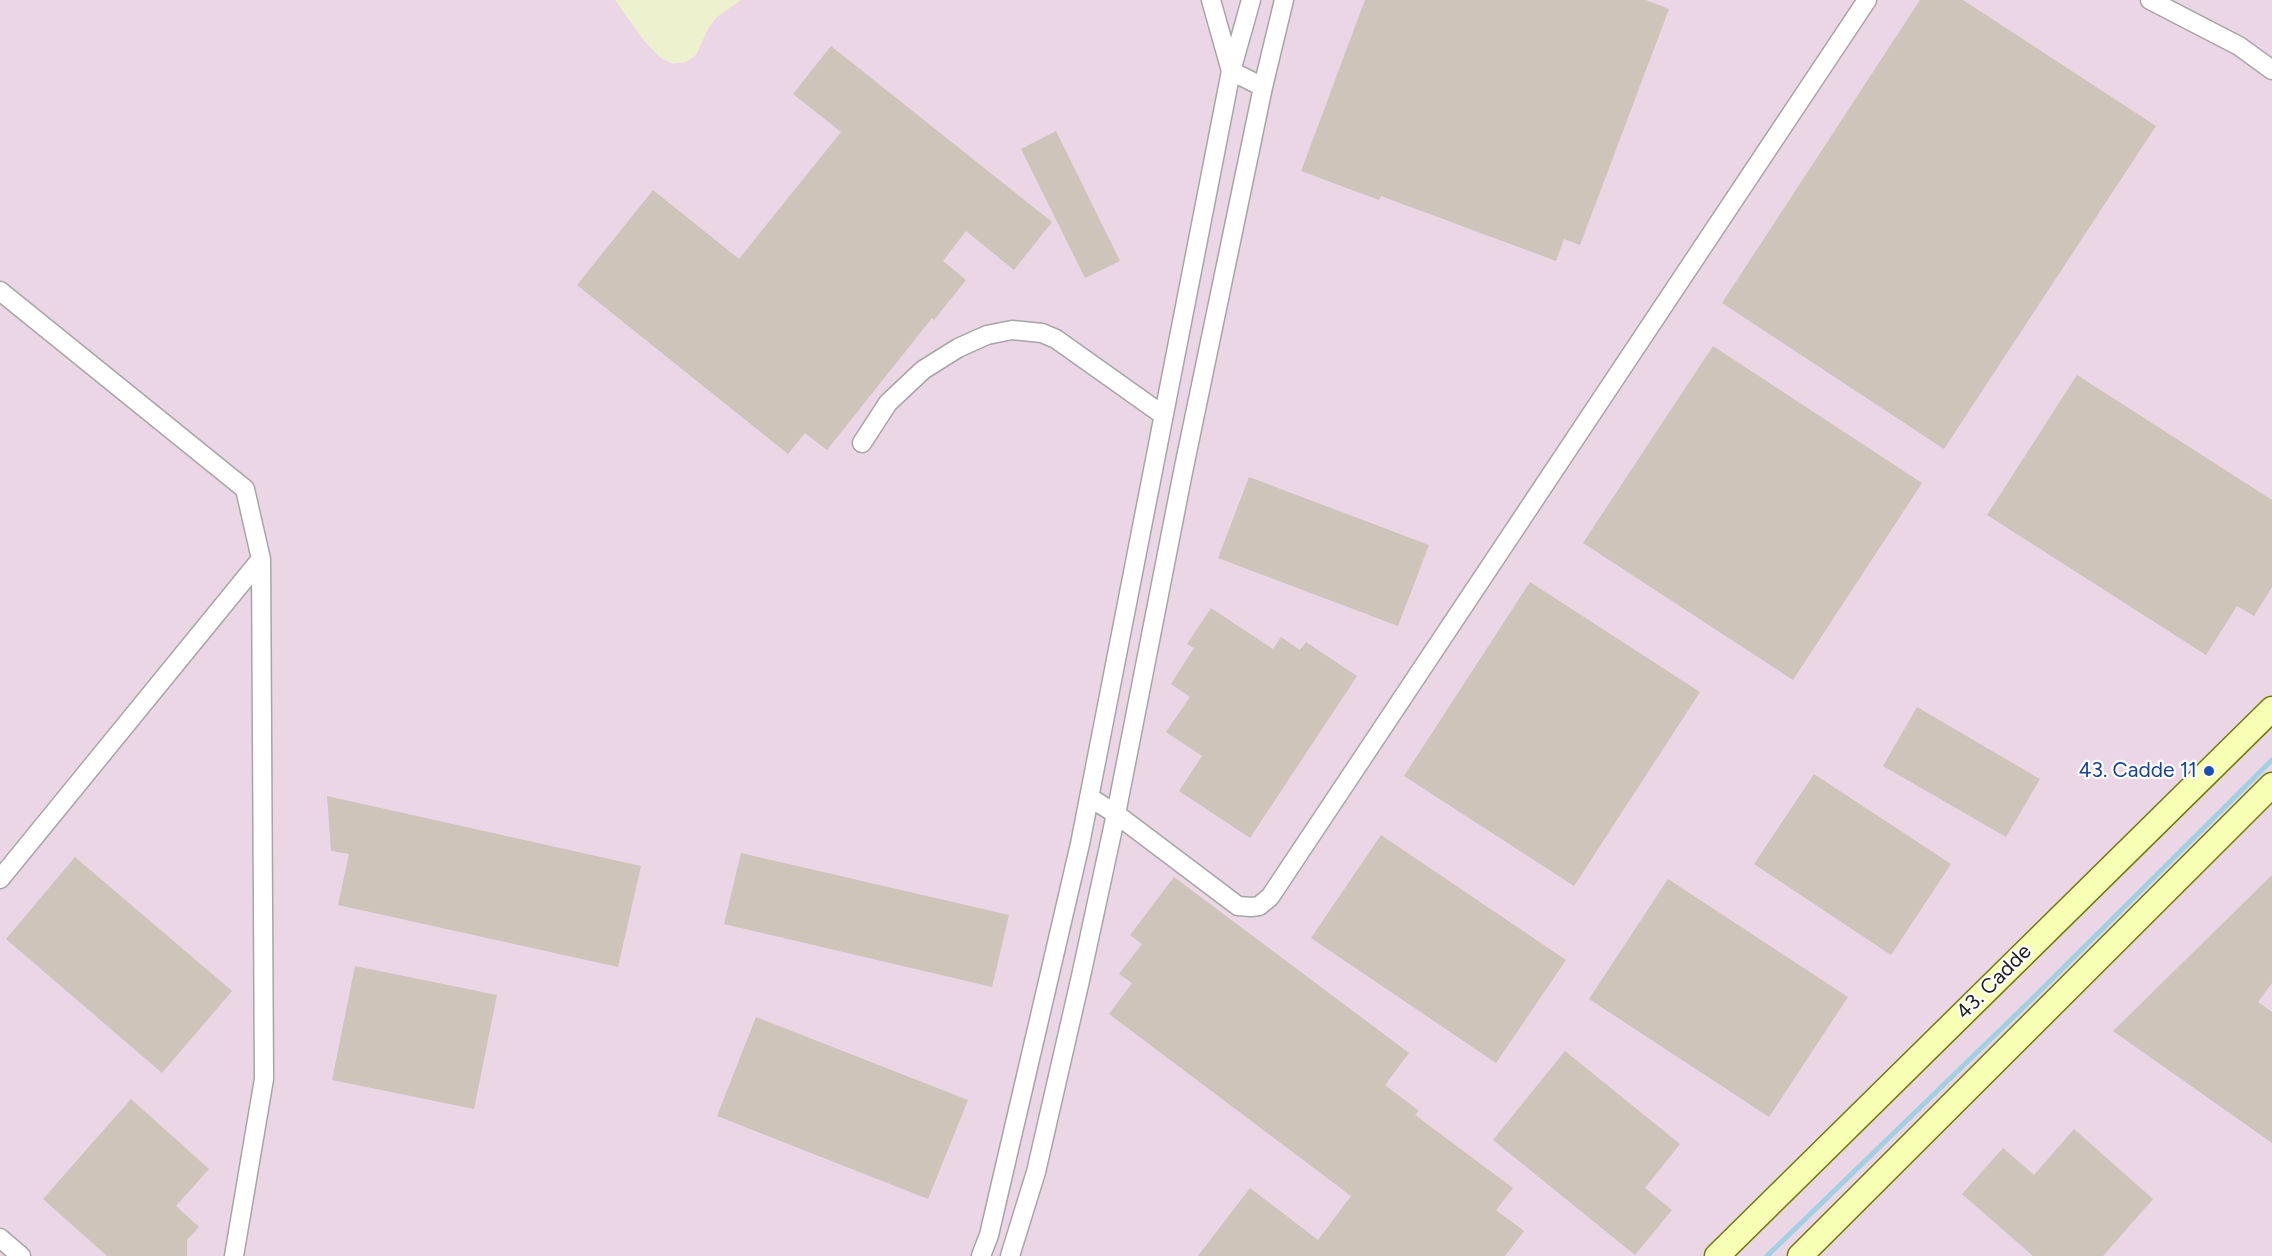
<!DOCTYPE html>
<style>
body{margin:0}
canvas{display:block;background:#f1eee5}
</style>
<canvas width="2272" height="1256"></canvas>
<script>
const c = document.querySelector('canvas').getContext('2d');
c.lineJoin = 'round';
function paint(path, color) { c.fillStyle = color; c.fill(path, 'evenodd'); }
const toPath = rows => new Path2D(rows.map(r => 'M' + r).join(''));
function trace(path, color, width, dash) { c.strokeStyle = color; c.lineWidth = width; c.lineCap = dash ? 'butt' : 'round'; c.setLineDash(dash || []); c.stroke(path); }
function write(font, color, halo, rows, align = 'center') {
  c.font = font + ' Figtree,sans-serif'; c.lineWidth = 4.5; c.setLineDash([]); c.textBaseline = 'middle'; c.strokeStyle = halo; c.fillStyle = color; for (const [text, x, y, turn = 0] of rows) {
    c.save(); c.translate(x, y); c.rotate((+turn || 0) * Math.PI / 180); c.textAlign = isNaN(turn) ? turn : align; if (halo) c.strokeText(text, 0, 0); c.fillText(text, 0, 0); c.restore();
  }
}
paint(toPath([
 [0,0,2272,0,2272,1256,0,1256]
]), '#ebd6e6');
paint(toPath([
 [615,0,741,0,717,17,709,27,696,55,686,62,673,64,661,58,645,42]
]), '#edf1ce');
trace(toPath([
 [1767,1256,2031,1000,2272,760]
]), '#a1d0e3', 5);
paint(toPath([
 [1365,0,1646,0,1669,9,1580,245,1564,239,1556,261,1381,196,1379,200,1301,171],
 [1920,0,1963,0,2156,126,1944,449,1722,303],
 [831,46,1052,222,1014,270,966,231,943,261,966,280,934,320,932,318,827,450,805,433,788,454,577,285,653,190,739,259,841,132,793,94],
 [1056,131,1120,261,1085,278,1021,149],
 [1713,346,1922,483,1793,680,1583,543],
 [2077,375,2272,500,2272,587,2254,616,2237,606,2206,655,1987,515],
 [1249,477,1429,545,1398,626,1218,558],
 [1530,582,1700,692,1574,886,1404,776],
 [1211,608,1273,649,1281,637,1300,650,1306,642,1357,676,1250,838,1179,791,1202,756,1166,732,1190,697,1171,684,1194,648,1187,644],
 [1917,707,2040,779,2006,837,1883,766],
 [1814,774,1951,864,1891,955,1754,864],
 [327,796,641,866,618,967,338,905,349,854,331,851],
 [1381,835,1566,960,1496,1063,1311,938],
 [741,853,1009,915,992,987,724,924],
 [75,857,232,991,162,1073,6,939],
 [2272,875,2272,983,2258,1002,2272,1012,2272,1143,2113,1031],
 [1174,877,1409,1053,1385,1085,1419,1111,1415,1115,1513,1188,1496,1210,1524,1231,1505,1256,1198,1256,1250,1188,1318,1240,1351,1196,1109,1014,1132,983,1119,974,1142,944,1130,935],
 [1668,879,1848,997,1769,1117,1589,999],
 [355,966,497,995,474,1109,332,1080],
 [756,1017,968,1100,928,1199,717,1116],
 [1565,1051,1680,1144,1645,1188,1672,1210,1635,1255,1493,1140],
 [131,1099,209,1169,176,1206,199,1227,187,1240,187,1256,107,1256,43,1199],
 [2074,1129,2153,1199,2103,1256,2033,1256,1962,1194,2003,1148,2034,1175]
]), '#cec4ba');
const minor = toPath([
 [1211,0,1231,71,1263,87],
 [2150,0,2239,46,2272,70],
 [0,291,245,489,261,559,264,1079,234,1256],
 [862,443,888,403,923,370,958,348,987,335,1012,330,1042,333,1056,339,1163,415],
 [1089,797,1116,814,1238,906,1251,907,1259,906,1270,897,1867,0],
 [0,879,261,559],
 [0,1238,21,1256],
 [981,1256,989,1235,1080,844,1231,71,1251,0],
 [1010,1256,1036,1172,1081,976,1116,814,1183,472,1263,87,1284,0]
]);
const secondary = toPath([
 [1717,1256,2272,709],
 [1800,1256,2272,785]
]);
trace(minor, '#a6a6a6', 21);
trace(secondary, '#697d00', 27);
trace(minor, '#fff', 18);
trace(secondary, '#f7ffb5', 24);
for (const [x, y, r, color] of [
 [2209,771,6,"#1a4fb4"]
]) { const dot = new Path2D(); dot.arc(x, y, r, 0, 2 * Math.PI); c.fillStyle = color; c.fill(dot); trace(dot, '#fff', 2); }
write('21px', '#164399', '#fff', [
 ["43. Cadde 11",2197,771]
], 'right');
write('21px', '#1f1f1f', '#fff', [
 ["43. Cadde",1994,982,-45]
]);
</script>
